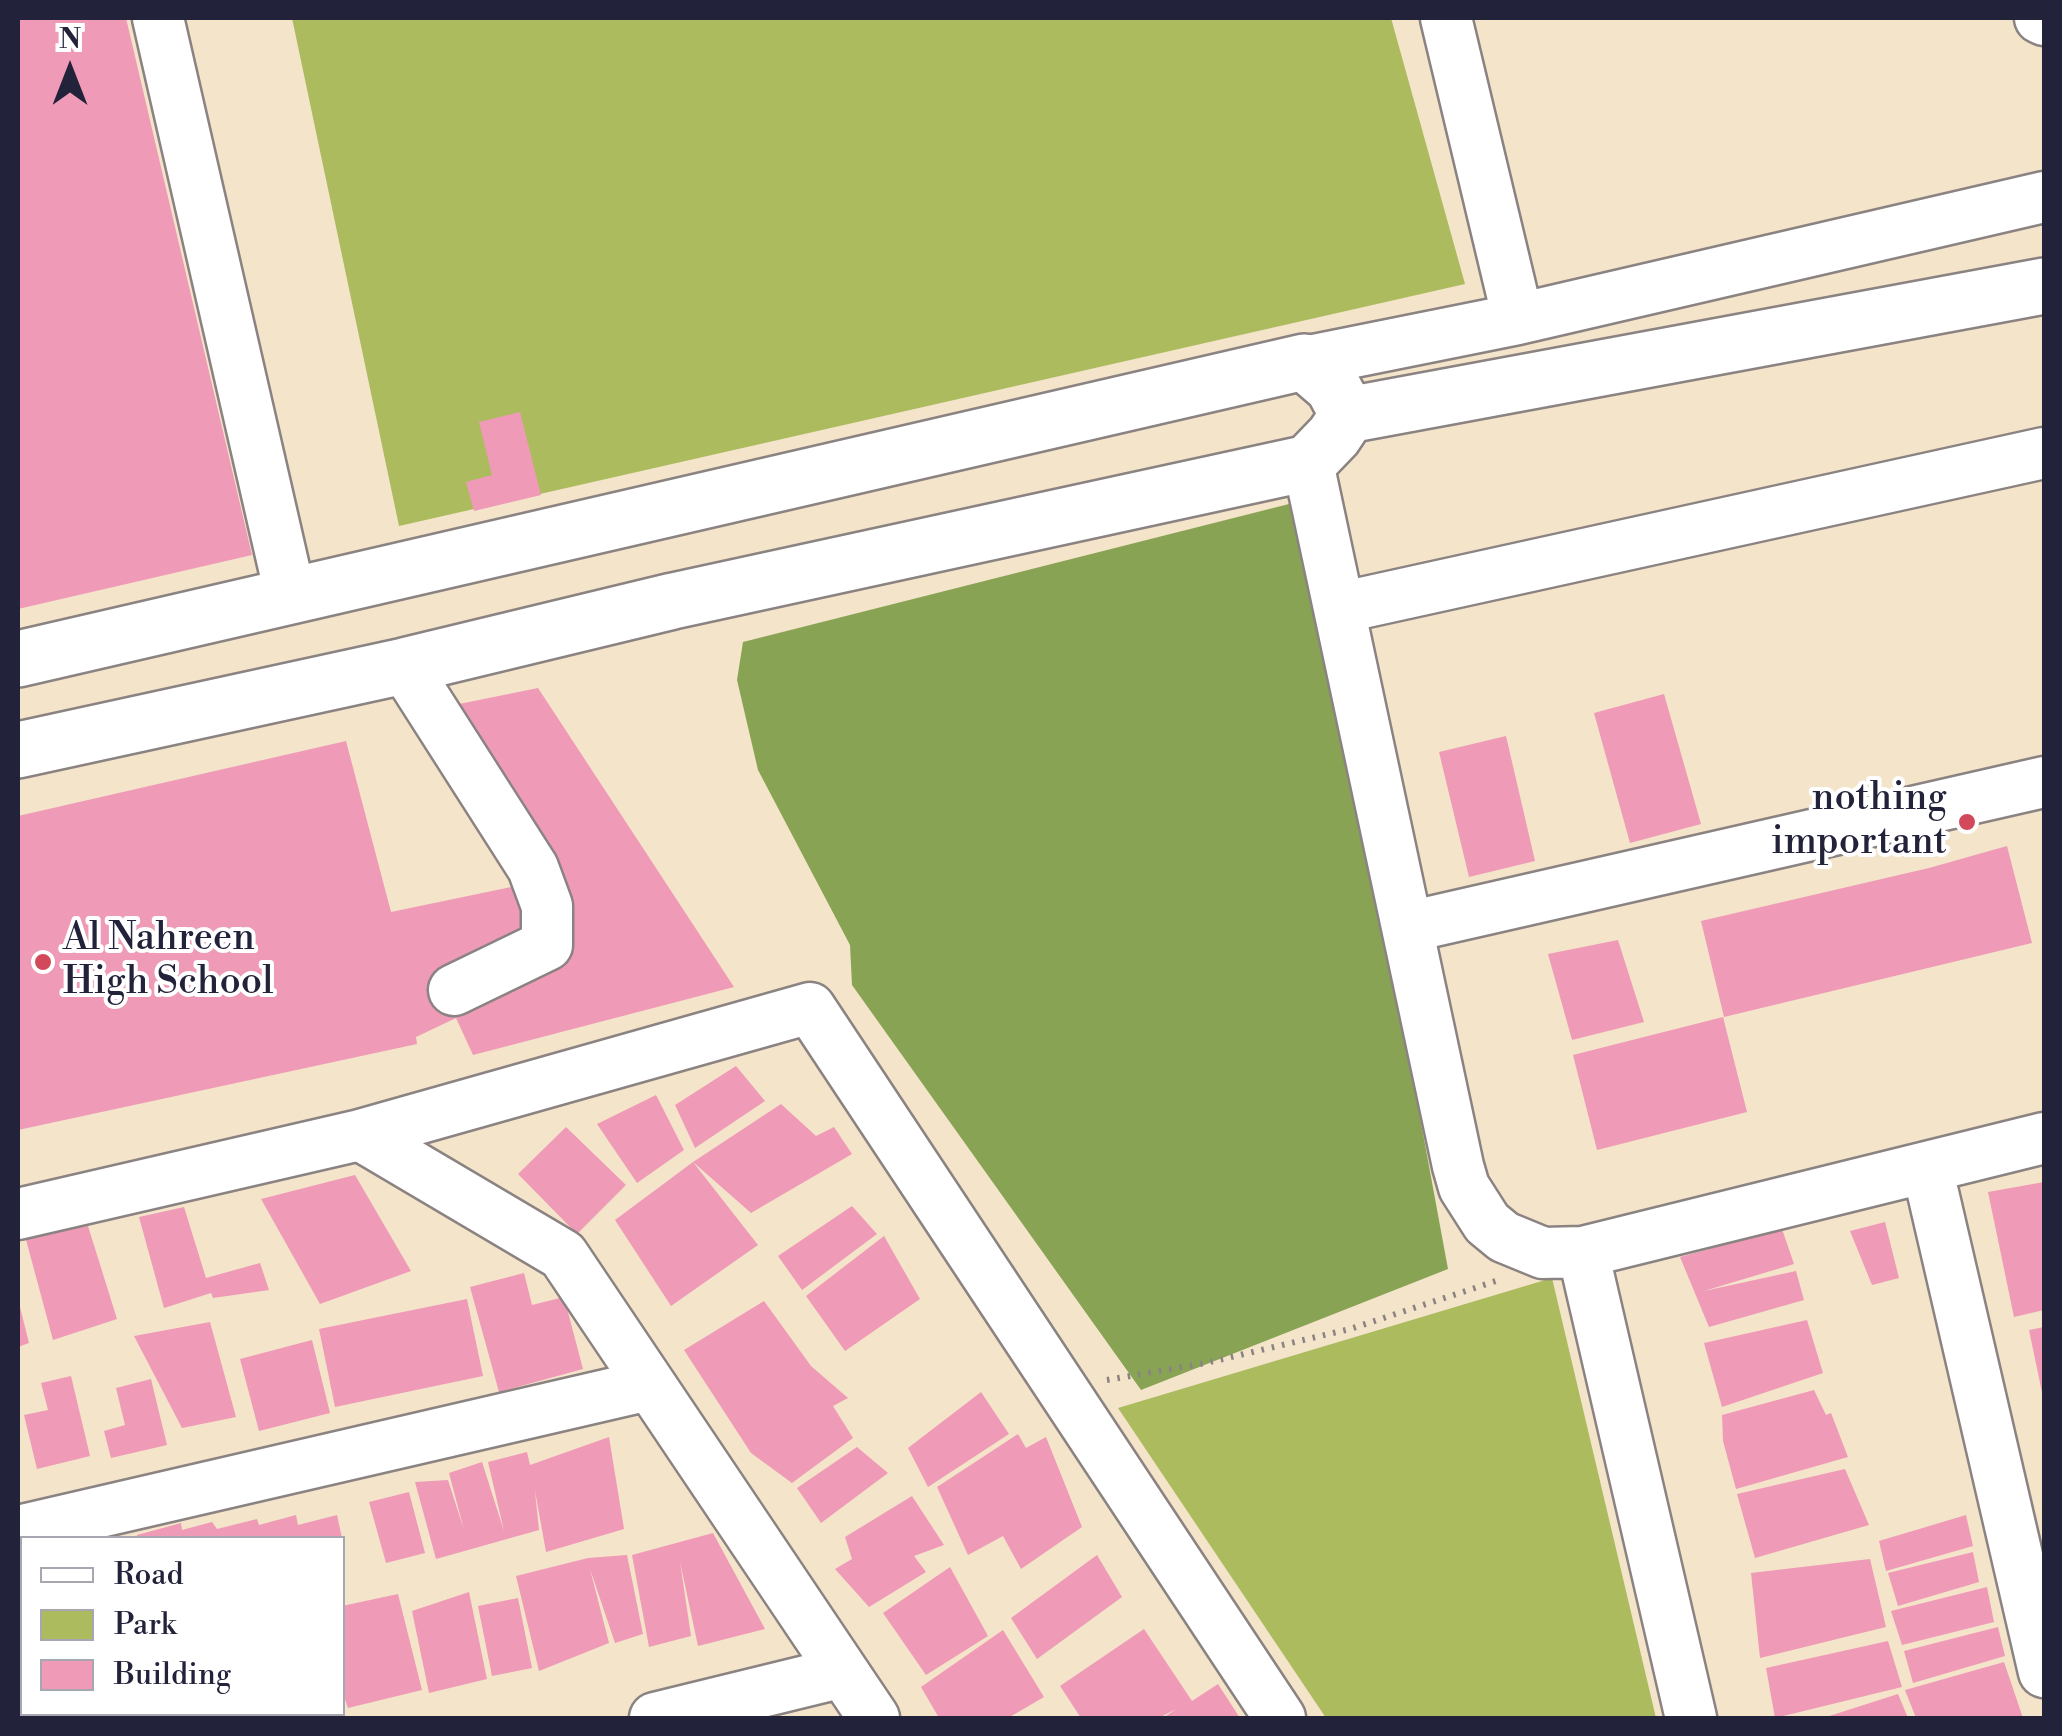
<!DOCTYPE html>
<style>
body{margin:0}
#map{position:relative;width:2062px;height:1736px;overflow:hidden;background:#f4e4ca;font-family:"Libre Bodoni",serif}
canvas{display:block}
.frame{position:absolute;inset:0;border:20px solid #22223b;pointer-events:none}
.legend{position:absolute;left:20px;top:1536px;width:325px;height:180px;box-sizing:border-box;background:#fff;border:2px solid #a7a7b1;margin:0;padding:12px 18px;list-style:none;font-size:30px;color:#22223b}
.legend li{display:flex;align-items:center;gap:20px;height:50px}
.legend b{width:50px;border:2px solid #a7a7b1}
.north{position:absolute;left:20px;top:20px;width:100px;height:100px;-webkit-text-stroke:8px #fff;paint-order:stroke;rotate:0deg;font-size:28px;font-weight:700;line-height:40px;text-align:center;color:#22223b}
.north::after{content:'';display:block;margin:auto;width:35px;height:45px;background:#22223b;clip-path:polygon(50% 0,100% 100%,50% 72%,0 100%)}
</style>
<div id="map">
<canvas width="2062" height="1736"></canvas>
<div class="frame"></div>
<ul class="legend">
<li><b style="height:12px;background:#fff"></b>Road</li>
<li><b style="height:28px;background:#acbb5e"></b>Park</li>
<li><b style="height:28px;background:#ef9ab7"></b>Building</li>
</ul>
<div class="north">N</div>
</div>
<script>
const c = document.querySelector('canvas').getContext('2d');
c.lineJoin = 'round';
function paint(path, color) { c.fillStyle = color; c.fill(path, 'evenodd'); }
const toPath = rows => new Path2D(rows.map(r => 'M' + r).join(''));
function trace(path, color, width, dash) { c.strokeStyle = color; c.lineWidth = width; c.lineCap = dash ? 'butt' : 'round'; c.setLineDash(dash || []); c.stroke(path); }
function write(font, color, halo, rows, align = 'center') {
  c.font = font + ' "Libre Bodoni",serif'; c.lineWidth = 8; c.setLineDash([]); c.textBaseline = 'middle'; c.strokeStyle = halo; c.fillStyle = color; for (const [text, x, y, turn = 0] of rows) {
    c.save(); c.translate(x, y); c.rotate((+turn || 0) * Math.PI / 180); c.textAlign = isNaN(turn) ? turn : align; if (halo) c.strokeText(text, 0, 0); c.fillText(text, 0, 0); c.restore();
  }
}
paint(toPath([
 [292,18,1391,18,1465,284,399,526],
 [1552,1278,1656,1718,1326,1718,1118,1408]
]), '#acbb5e');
paint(toPath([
 [1289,504,1386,933,1448,1269,1141,1390,852,985,850,945,758,770,737,680,743,642]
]), '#89a355');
paint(toPath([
 [18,18,126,18,252,555,18,609],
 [520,412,541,495,474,511,466,482,492,475,479,422],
 [538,688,734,987,473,1055,456,1018,416,1037,417,1044,18,1130,18,816,346,741,391,912,516,886,405,715],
 [1664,694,1701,824,1630,843,1594,713],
 [1506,736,1535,861,1469,877,1439,752],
 [2007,846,2032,943,1724,1017,1701,921,1929,868],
 [1618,940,1644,1022,1572,1040,1548,954],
 [1723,1017,1747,1112,1597,1150,1573,1055],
 [736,1066,765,1101,695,1148,675,1105],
 [656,1095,684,1150,637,1183,597,1124],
 [781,1104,816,1136,834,1127,852,1154,751,1213,693,1162],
 [566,1127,626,1185,577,1234,518,1174],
 [693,1162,758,1245,671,1306,615,1220],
 [355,1175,411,1271,320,1304,261,1199],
 [2044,1182,2044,1310,2014,1317,1988,1192],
 [852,1206,877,1234,802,1290,778,1256],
 [184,1207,206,1278,260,1263,269,1290,213,1298,211,1293,164,1308,139,1217],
 [1885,1222,1899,1278,1872,1285,1850,1231],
 [88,1226,117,1319,53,1340,25,1236],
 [1782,1229,1794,1264,1704,1291,1796,1271,1804,1300,1709,1327,1680,1257],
 [884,1236,920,1299,845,1351,806,1296],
 [524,1273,532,1305,564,1297,583,1369,499,1392,470,1287],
 [467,1299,483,1376,335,1407,319,1329],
 [764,1301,811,1366,848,1398,833,1406,853,1438,792,1483,751,1453,684,1350],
 [19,1303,29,1343,18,1347,18,1304],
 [1807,1320,1823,1373,1722,1407,1704,1343],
 [210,1322,236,1417,182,1428,134,1336],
 [2044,1327,2044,1397,2043,1397,2029,1330],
 [312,1340,330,1413,259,1431,240,1359],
 [71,1376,90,1456,37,1469,24,1415,48,1410,41,1383],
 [151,1379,167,1445,111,1458,104,1431,125,1425,116,1388],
 [1814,1390,1826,1415,1831,1413,1848,1457,1736,1489,1723,1441,1722,1415],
 [981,1392,1009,1434,928,1487,908,1448],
 [1018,1434,1026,1448,1046,1437,1082,1527,1021,1569,1003,1536,968,1555,937,1487],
 [609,1437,624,1529,546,1552,535,1491,539,1530,436,1559,415,1482,448,1480,464,1530,449,1473,482,1462,504,1531,488,1462,527,1452,530,1465],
 [857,1447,888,1473,821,1523,797,1488],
 [1845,1469,1869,1525,1755,1558,1737,1494],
 [409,1492,425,1553,386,1563,369,1502],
 [912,1496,944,1545,914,1556,926,1572,869,1607,835,1569,852,1559,845,1537],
 [296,1515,298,1525,337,1515,342,1538,137,1538,137,1535,181,1523,182,1530,212,1522,217,1529,257,1519,259,1525],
 [1966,1515,1973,1546,1886,1571,1879,1541],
 [713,1533,765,1629,698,1646,680,1562,691,1636,649,1647,632,1555],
 [1973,1552,1979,1582,1898,1606,1888,1573],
 [627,1555,643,1634,615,1643,590,1569,609,1643,539,1671,516,1576,588,1558],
 [1097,1555,1122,1597,1037,1659,1011,1618],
 [1870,1559,1886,1627,1760,1658,1751,1573],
 [950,1567,988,1636,926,1675,883,1613],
 [22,1576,22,1654,18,1656,18,1578],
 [1987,1587,1994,1622,1902,1645,1891,1611],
 [469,1592,487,1679,429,1693,412,1611],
 [398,1594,422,1690,348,1708,342,1691,342,1606],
 [518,1598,532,1668,492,1676,478,1606],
 [1998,1627,2005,1656,1913,1683,1904,1651],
 [1144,1629,1192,1701,1218,1684,1240,1718,1163,1718,1176,1709,1159,1718,1081,1718,1060,1686],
 [1003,1630,1044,1697,1008,1718,939,1718,921,1687],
 [1888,1641,1902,1687,1775,1718,1766,1668],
 [2004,1662,2023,1718,1916,1718,1905,1690],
 [1898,1694,1908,1718,1823,1718],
 [30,1714,99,1714,100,1718,32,1718],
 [105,1714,182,1714,183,1718,106,1718]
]), '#ef9ab7');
const minor = toPath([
 [158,18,290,594],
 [1446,18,1518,319],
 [2040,18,2044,20],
 [1304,362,1518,319,2044,197],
 [1308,463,1458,1166,1464,1187,1487,1223,1504,1237,1543,1253,1583,1252,2044,1138],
 [1339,608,2044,453],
 [404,666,533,868,547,906,547,945,454,990],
 [1408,927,2044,782],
 [360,1135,563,1255,874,1718],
 [1927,1167,2044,1672],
 [18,1214,360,1135,810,1008,1280,1718],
 [1583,1252,1691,1718],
 [18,1531,649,1385],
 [655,1718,843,1672]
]);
const major = toPath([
 [18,659,1304,362,1333,387,1348,415],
 [18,750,404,666,673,601,1308,463,1334,436,1348,415,2044,286]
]);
trace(minor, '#8b8382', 55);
trace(major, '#8b8382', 60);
trace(toPath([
 [1107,1380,1206,1363,1350,1329,1496,1281]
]), '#8b8382', 6, [2.5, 8]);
trace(minor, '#fff', 50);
trace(major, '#fff', 55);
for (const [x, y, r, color] of [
 [1967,822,10,"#d1495b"],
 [43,962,10,"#d1495b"]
]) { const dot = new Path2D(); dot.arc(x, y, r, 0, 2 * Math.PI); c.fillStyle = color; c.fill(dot); trace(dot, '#fff', 4); }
write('38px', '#22223b', '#fff', [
 ["nothing",1947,800],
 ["important",1947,844],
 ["Al Nahreen",63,940,"left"],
 ["High School",63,984,"left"]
], 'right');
</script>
